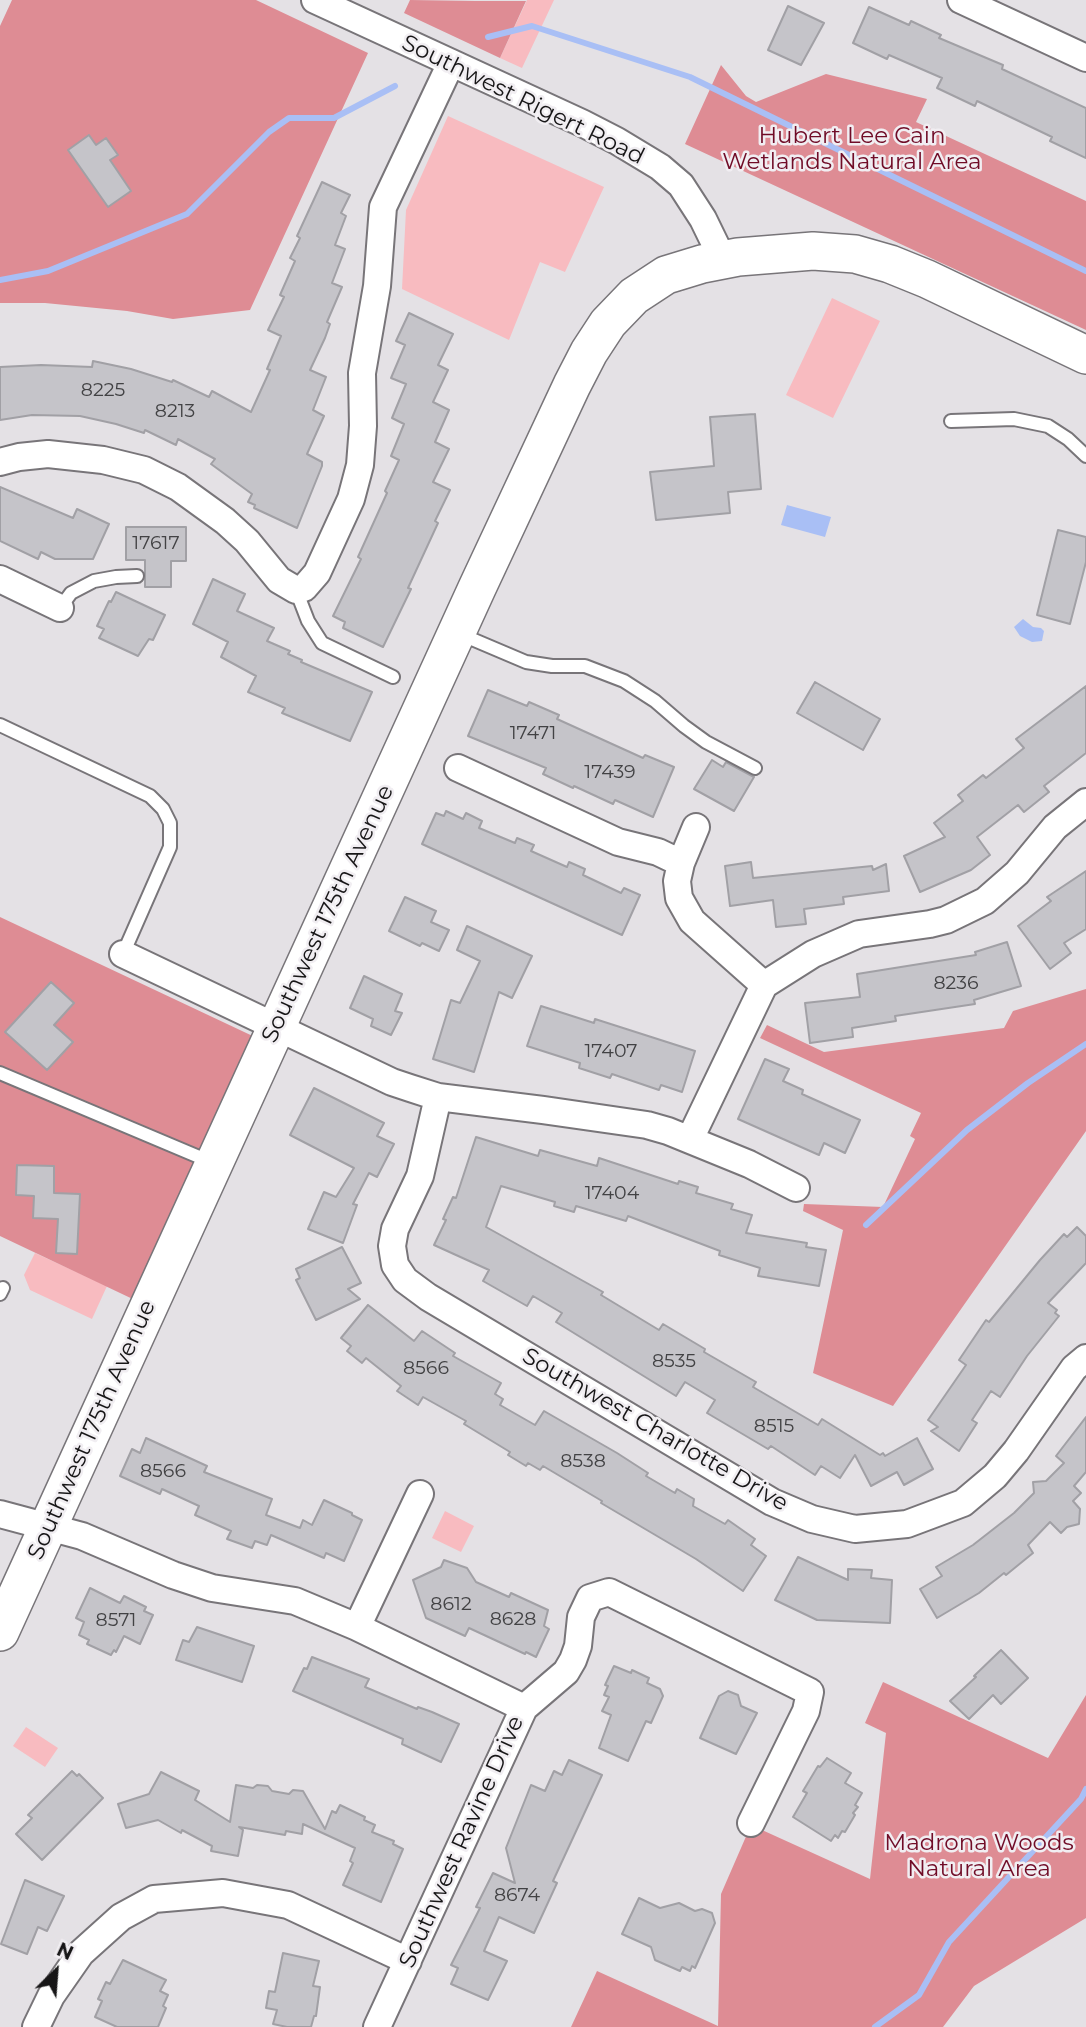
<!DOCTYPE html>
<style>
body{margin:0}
#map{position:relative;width:1086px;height:2027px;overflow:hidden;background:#e4e1e5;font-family:Montserrat,sans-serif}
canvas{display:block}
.north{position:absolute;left:21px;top:1936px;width:70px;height:70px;-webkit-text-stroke:5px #f1eef2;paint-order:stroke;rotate:25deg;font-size:19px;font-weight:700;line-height:28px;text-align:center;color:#171617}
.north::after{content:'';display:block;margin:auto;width:24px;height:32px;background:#171617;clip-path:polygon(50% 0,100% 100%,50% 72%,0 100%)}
</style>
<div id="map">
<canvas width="1086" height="2027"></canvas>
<div class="north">N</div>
</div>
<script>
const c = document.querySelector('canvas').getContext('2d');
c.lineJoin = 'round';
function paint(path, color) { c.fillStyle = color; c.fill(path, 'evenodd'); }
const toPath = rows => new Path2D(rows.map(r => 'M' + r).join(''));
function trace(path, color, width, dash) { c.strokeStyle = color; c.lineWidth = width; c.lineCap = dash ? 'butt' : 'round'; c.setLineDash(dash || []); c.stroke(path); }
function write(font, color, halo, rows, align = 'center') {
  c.font = font + ' Montserrat,sans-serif'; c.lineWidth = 5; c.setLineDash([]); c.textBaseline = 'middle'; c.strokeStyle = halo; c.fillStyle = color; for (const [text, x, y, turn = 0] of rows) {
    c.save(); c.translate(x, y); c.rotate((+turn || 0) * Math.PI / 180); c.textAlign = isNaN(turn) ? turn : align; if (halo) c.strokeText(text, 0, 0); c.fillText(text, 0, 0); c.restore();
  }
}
paint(toPath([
 [527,0,554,0,522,68,500,58],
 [448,116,604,187,565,272,540,262,509,340,402,289,406,210],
 [832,298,880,321,833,418,786,395],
 [35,1253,107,1286,92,1319,30,1290,24,1275],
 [445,1511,474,1526,461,1552,432,1538],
 [26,1727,58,1748,45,1767,13,1746]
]), '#f8bbc0');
paint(toPath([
 [12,0,256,0,368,53,250,310,173,319,127,311,45,303,0,303,0,26],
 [410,0,475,1,526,1,500,58,404,13],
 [721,65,746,96,756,102,826,74,927,99,916,122,1086,201,1086,330,685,144],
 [0,917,259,1039,139,1302,0,1236],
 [1086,989,1086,1131,893,1406,813,1373,843,1230,803,1211,804,1204,883,1207,915,1139,910,1136,921,1113,760,1038,767,1025,824,1052,1004,1028,1013,1011],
 [883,1682,1048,1758,1086,1695,1086,1918,974,1986,943,2027,571,2027,597,1971,718,2026,721,1894,751,1825,870,1879,886,1733,865,1723]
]), '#de8c94');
paint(toPath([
 [787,505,831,517,825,537,781,525],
 [1023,619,1033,627,1041,628,1044,631,1042,641,1032,642,1020,636,1014,627]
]), '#a9bff5');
trace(toPath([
 [488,37,532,26,690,77,1086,271],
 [0,280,48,271,187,214,269,132,289,118,334,118,395,86],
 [866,1225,967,1130,1028,1083,1086,1044],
 [875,2027,919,1995,949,1942,1081,1799,1086,1789]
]), '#a9bff5', 6);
const building = toPath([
 [788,6,824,23,801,65,768,50,788,6],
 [869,7,909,25,911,21,941,35,939,38,1003,65,1002,69,1086,108,1086,158,1050,141,1052,137,977,101,975,106,937,88,942,78,889,55,887,59,853,43,869,7],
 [89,135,96,145,106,138,118,155,110,160,131,191,108,207,68,150,89,135],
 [322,182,350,195,341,213,346,216,335,245,345,249,332,283,342,287,327,322,330,324,325,338,310,370,326,377,313,410,324,416,307,454,322,462,322,466,297,528,254,508,255,505,248,502,252,494,211,464,215,459,178,439,176,445,145,430,144,433,116,424,80,416,32,415,0,420,0,367,41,365,92,367,93,361,131,369,172,382,173,380,209,397,212,391,251,412,270,370,267,369,281,336,268,330,284,297,280,295,295,261,290,258,300,238,297,236,322,182],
 [409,313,453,334,438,365,448,370,433,402,449,410,435,442,449,449,433,482,450,490,435,521,438,523,408,588,411,589,383,647,343,628,345,622,333,616,361,559,358,557,387,493,385,491,399,460,391,456,404,424,392,418,406,384,391,378,405,345,396,341,409,313],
 [755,414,761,489,728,492,730,513,656,520,650,472,714,466,710,417,755,414],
 [0,487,73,518,77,509,109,524,93,559,55,559,41,552,38,559,0,541,0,487],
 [126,527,186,527,186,561,171,561,171,587,145,587,145,560,126,560,126,527],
 [1058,530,1086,537,1086,562,1070,624,1037,615,1058,530],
 [213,579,245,594,237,611,274,628,267,641,290,651,288,654,302,660,301,662,372,692,350,741,282,713,285,708,248,692,256,676,221,657,228,642,193,624,213,579],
 [116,592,165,615,153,640,149,639,138,656,99,638,104,629,97,626,109,601,111,602,116,592],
 [815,682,880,719,863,750,797,713,815,682],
 [1086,686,1086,753,1044,786,1049,792,1024,812,1018,805,977,837,990,855,971,870,920,892,904,856,945,837,934,823,963,801,958,795,983,775,986,778,1024,748,1016,739,1086,686],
 [488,690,527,706,529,702,559,715,557,719,643,758,645,755,674,767,653,817,615,800,613,804,574,786,573,788,543,774,546,768,468,736,488,690],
 [712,760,723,767,726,762,754,777,734,811,694,789,712,760],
 [446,811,463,819,466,813,482,821,479,828,515,843,517,838,534,845,531,851,567,867,569,862,585,869,583,875,621,893,624,888,640,895,622,935,422,844,436,813,444,816,446,811],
 [751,862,753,878,872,866,873,870,886,864,889,891,843,897,844,904,804,909,806,924,776,927,773,900,730,906,725,866,751,862],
 [1086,871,1086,929,1064,943,1071,953,1050,969,1018,926,1051,901,1047,897,1086,871],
 [405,897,436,911,431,922,449,930,439,951,422,943,420,946,389,931,405,897],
 [467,926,532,956,512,998,499,992,474,1072,433,1059,451,1000,460,1003,480,961,457,950,467,926],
 [1007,942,1021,986,974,1000,975,1004,895,1016,896,1021,852,1028,853,1037,810,1043,805,1003,860,997,857,974,976,955,975,952,1007,942],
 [364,976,402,994,395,1011,402,1013,391,1035,371,1026,373,1019,350,1008,364,976],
 [51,982,74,1003,54,1025,73,1042,47,1070,5,1032,51,982],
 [541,1006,594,1023,595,1019,695,1051,682,1092,661,1085,659,1090,612,1074,610,1078,579,1068,580,1063,527,1046,541,1006],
 [765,1059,789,1069,783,1081,803,1090,802,1094,860,1120,845,1153,824,1143,819,1155,738,1119,765,1059],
 [314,1088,384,1123,377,1136,394,1144,377,1177,369,1173,353,1204,357,1205,343,1243,308,1229,324,1192,336,1197,354,1168,290,1135,314,1088],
 [476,1137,538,1156,540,1150,597,1166,599,1158,678,1184,679,1181,698,1187,696,1193,733,1204,731,1209,752,1215,746,1233,807,1243,806,1247,826,1250,819,1286,758,1276,760,1268,719,1255,720,1251,628,1216,626,1221,576,1206,574,1212,554,1206,555,1202,501,1186,486,1227,603,1292,601,1295,659,1330,663,1324,705,1349,704,1352,756,1382,753,1387,818,1425,822,1419,880,1455,883,1453,885,1456,917,1438,933,1469,904,1485,897,1472,871,1486,855,1455,840,1478,821,1466,815,1475,771,1446,768,1449,707,1413,715,1400,685,1382,676,1396,556,1322,562,1313,533,1296,527,1306,483,1281,489,1270,434,1245,446,1220,443,1219,453,1197,456,1198,476,1137],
 [17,1165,54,1166,54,1193,80,1194,77,1254,56,1253,58,1219,33,1218,34,1196,16,1195,17,1165],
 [1077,1227,1086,1236,1086,1263,1048,1303,1057,1310,1055,1313,1059,1316,1027,1356,1000,1397,991,1391,972,1420,977,1423,959,1451,931,1431,938,1427,928,1420,966,1365,959,1360,986,1320,989,1322,1040,1260,1064,1234,1067,1237,1077,1227],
 [342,1247,361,1283,348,1289,360,1299,316,1320,296,1280,300,1278,296,1269,342,1247],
 [368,1305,414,1341,422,1331,455,1353,453,1356,501,1383,495,1394,503,1399,500,1405,535,1425,544,1411,617,1453,648,1473,646,1476,675,1493,677,1489,694,1499,693,1506,725,1524,728,1520,755,1539,751,1545,766,1556,743,1591,696,1559,601,1503,602,1501,543,1466,540,1470,528,1463,526,1466,508,1455,510,1452,464,1424,466,1421,423,1397,418,1405,397,1391,401,1386,366,1358,362,1363,347,1351,351,1346,341,1338,368,1305],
 [1086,1417,1086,1472,1074,1486,1081,1493,1073,1501,1080,1509,1079,1524,1067,1527,1061,1533,1050,1522,1028,1545,1033,1553,1006,1575,1004,1573,979,1593,937,1618,920,1589,942,1576,936,1567,973,1545,1014,1513,1034,1493,1033,1482,1046,1481,1064,1463,1056,1456,1086,1417],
 [146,1438,207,1466,204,1472,272,1499,266,1515,300,1528,303,1520,312,1525,324,1500,352,1513,352,1515,362,1520,344,1561,326,1553,324,1558,271,1535,267,1545,255,1541,252,1548,227,1539,231,1531,195,1515,199,1506,162,1489,160,1494,120,1476,132,1449,140,1453,146,1438],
 [798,1557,848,1580,848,1569,872,1570,871,1578,892,1580,890,1623,817,1620,775,1600,798,1557],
 [444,1560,467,1568,476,1582,509,1597,511,1593,548,1610,544,1626,549,1629,536,1657,526,1652,525,1654,469,1628,465,1636,426,1618,413,1580,441,1567,444,1560],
 [90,1588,120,1603,124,1596,146,1607,144,1611,153,1615,140,1644,124,1636,116,1652,114,1650,111,1655,87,1644,89,1640,79,1635,84,1622,76,1618,90,1588],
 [197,1627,254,1646,242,1682,176,1660,183,1640,189,1642,197,1627],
 [1001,1650,1028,1678,1001,1704,993,1695,969,1719,950,1701,976,1677,974,1676,1001,1650],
 [312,1657,369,1679,365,1687,417,1709,418,1707,432,1712,459,1724,441,1762,402,1744,403,1739,293,1691,304,1668,307,1669,312,1657],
 [614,1666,631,1673,632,1670,649,1678,647,1683,660,1689,663,1696,651,1723,646,1721,628,1761,599,1748,611,1715,602,1711,609,1697,604,1695,608,1686,605,1685,614,1666],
 [728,1691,738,1695,741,1706,757,1713,736,1754,700,1738,719,1696,728,1691],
 [827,1758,851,1773,845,1783,862,1793,855,1805,858,1807,853,1813,855,1815,845,1832,842,1831,838,1838,835,1835,831,1841,793,1817,807,1793,803,1791,818,1766,820,1767,827,1758],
 [569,1760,602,1775,553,1881,557,1883,534,1933,499,1917,484,1951,507,1961,488,2000,451,1984,458,1968,451,1965,480,1908,476,1907,493,1873,515,1883,506,1848,531,1785,545,1791,554,1771,562,1775,569,1760],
 [72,1771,77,1776,79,1774,103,1798,42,1860,16,1834,32,1818,28,1815,72,1771],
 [161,1772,199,1791,195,1800,230,1822,236,1785,253,1788,257,1785,268,1786,272,1791,289,1794,293,1790,303,1791,325,1829,332,1811,336,1813,340,1805,365,1817,364,1820,375,1825,372,1832,394,1841,393,1844,403,1849,381,1902,343,1885,353,1863,350,1861,355,1848,303,1824,302,1834,286,1831,285,1835,239,1827,243,1830,238,1856,211,1851,212,1846,182,1830,181,1833,158,1820,126,1828,118,1804,149,1794,161,1772],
 [25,1880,64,1896,47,1931,38,1927,27,1954,1,1944,25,1880],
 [639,1898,660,1908,679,1903,695,1911,702,1909,712,1913,715,1923,695,1968,692,1966,690,1971,682,1967,680,1971,655,1960,651,1947,622,1934,639,1898],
 [283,1953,319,1961,313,1986,320,1987,316,2016,314,2016,311,2027,287,2027,273,2024,277,2010,266,2008,269,1991,275,1992,283,1953],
 [123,1960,166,1980,160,1991,168,1995,163,2006,166,2008,158,2027,117,2027,95,2017,102,2001,98,1999,106,1982,110,1984,123,1960]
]);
paint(building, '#c5c4c9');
trace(building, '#a1a0a5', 2);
const lane = toPath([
 [951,421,1014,419,1048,426,1068,439,1086,456],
 [296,590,308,621,322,643,393,677],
 [60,608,71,593,94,581,116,577,137,576],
 [460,634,526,662,552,666,585,666,624,681,655,701,684,726,706,742,755,768],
 [0,725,150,796,163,809,170,823,170,847,123,954],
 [0,1073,211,1162],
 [0,1294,3,1288]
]);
const street = toPath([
 [315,0,582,123,617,141,660,167,681,185,703,219,723,260],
 [961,0,1086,58],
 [0,462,19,457,48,454,103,460,144,470,178,487,225,521,247,541,279,580,296,590,304,588,317,573,351,499,360,465,363,426,362,373,377,286,383,207,451,63],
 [0,579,60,608],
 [458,768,618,842,658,852,681,863],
 [696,827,681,863,677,881,679,898,692,921,764,985],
 [123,954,392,1082,410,1088,438,1097,543,1110,647,1125,668,1131,749,1164,796,1188],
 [438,1097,420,1176,395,1229,392,1246,395,1265,405,1280,428,1297,772,1502,812,1519,855,1529,907,1524,963,1503,995,1476,1016,1451,1074,1368,1086,1358],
 [690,1139,764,985,813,954,859,934,930,924,946,920,985,901,1017,873,1055,827,1086,802],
 [0,1514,82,1536,173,1575,212,1588,295,1601,357,1627,524,1708],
 [357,1627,420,1494],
 [36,2027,51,1996,81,1953,121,1917,154,1899,223,1893,288,1905,408,1961],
 [377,2027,524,1708,566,1672,573,1660,578,1646,581,1617,590,1598,609,1592,810,1692,806,1711,751,1823]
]);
const secondary = toPath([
 [0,1632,477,588,572,385,589,352,608,323,634,296,666,275,702,264,738,257,813,251,855,254,890,264,927,279,1086,355]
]);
trace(lane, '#787579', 16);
trace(street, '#787579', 30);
trace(secondary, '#787579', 40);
trace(lane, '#fff', 12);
trace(street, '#fff', 26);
trace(secondary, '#fff', 37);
write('19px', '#424244', null, [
 ["8225",103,390],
 ["8213",175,411],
 ["17617",156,543],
 ["17471",533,733],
 ["17439",610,772],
 ["8236",956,983],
 ["17407",611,1051],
 ["17404",612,1193],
 ["8535",674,1361],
 ["8566",426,1368],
 ["8515",774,1426],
 ["8538",583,1461],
 ["8566",163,1471],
 ["8612",451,1604],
 ["8628",513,1619],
 ["8571",116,1620],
 ["8674",517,1895]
]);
write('23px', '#171617', '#f1eef2', [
 ["Southwest Rigert Road",523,100,26],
 ["Southwest 175th Avenue",328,914,-65],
 ["Southwest 175th Avenue",92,1430,-66],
 ["Southwest Charlotte Drive",655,1430,30],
 ["Southwest Ravine Drive",462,1842,-66]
]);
write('23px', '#700c27', '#f1eef2', [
 ["Hubert Lee Cain",852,136],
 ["Wetlands Natural Area",852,162],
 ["Madrona Woods",979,1843],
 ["Natural Area",979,1869]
]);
</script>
